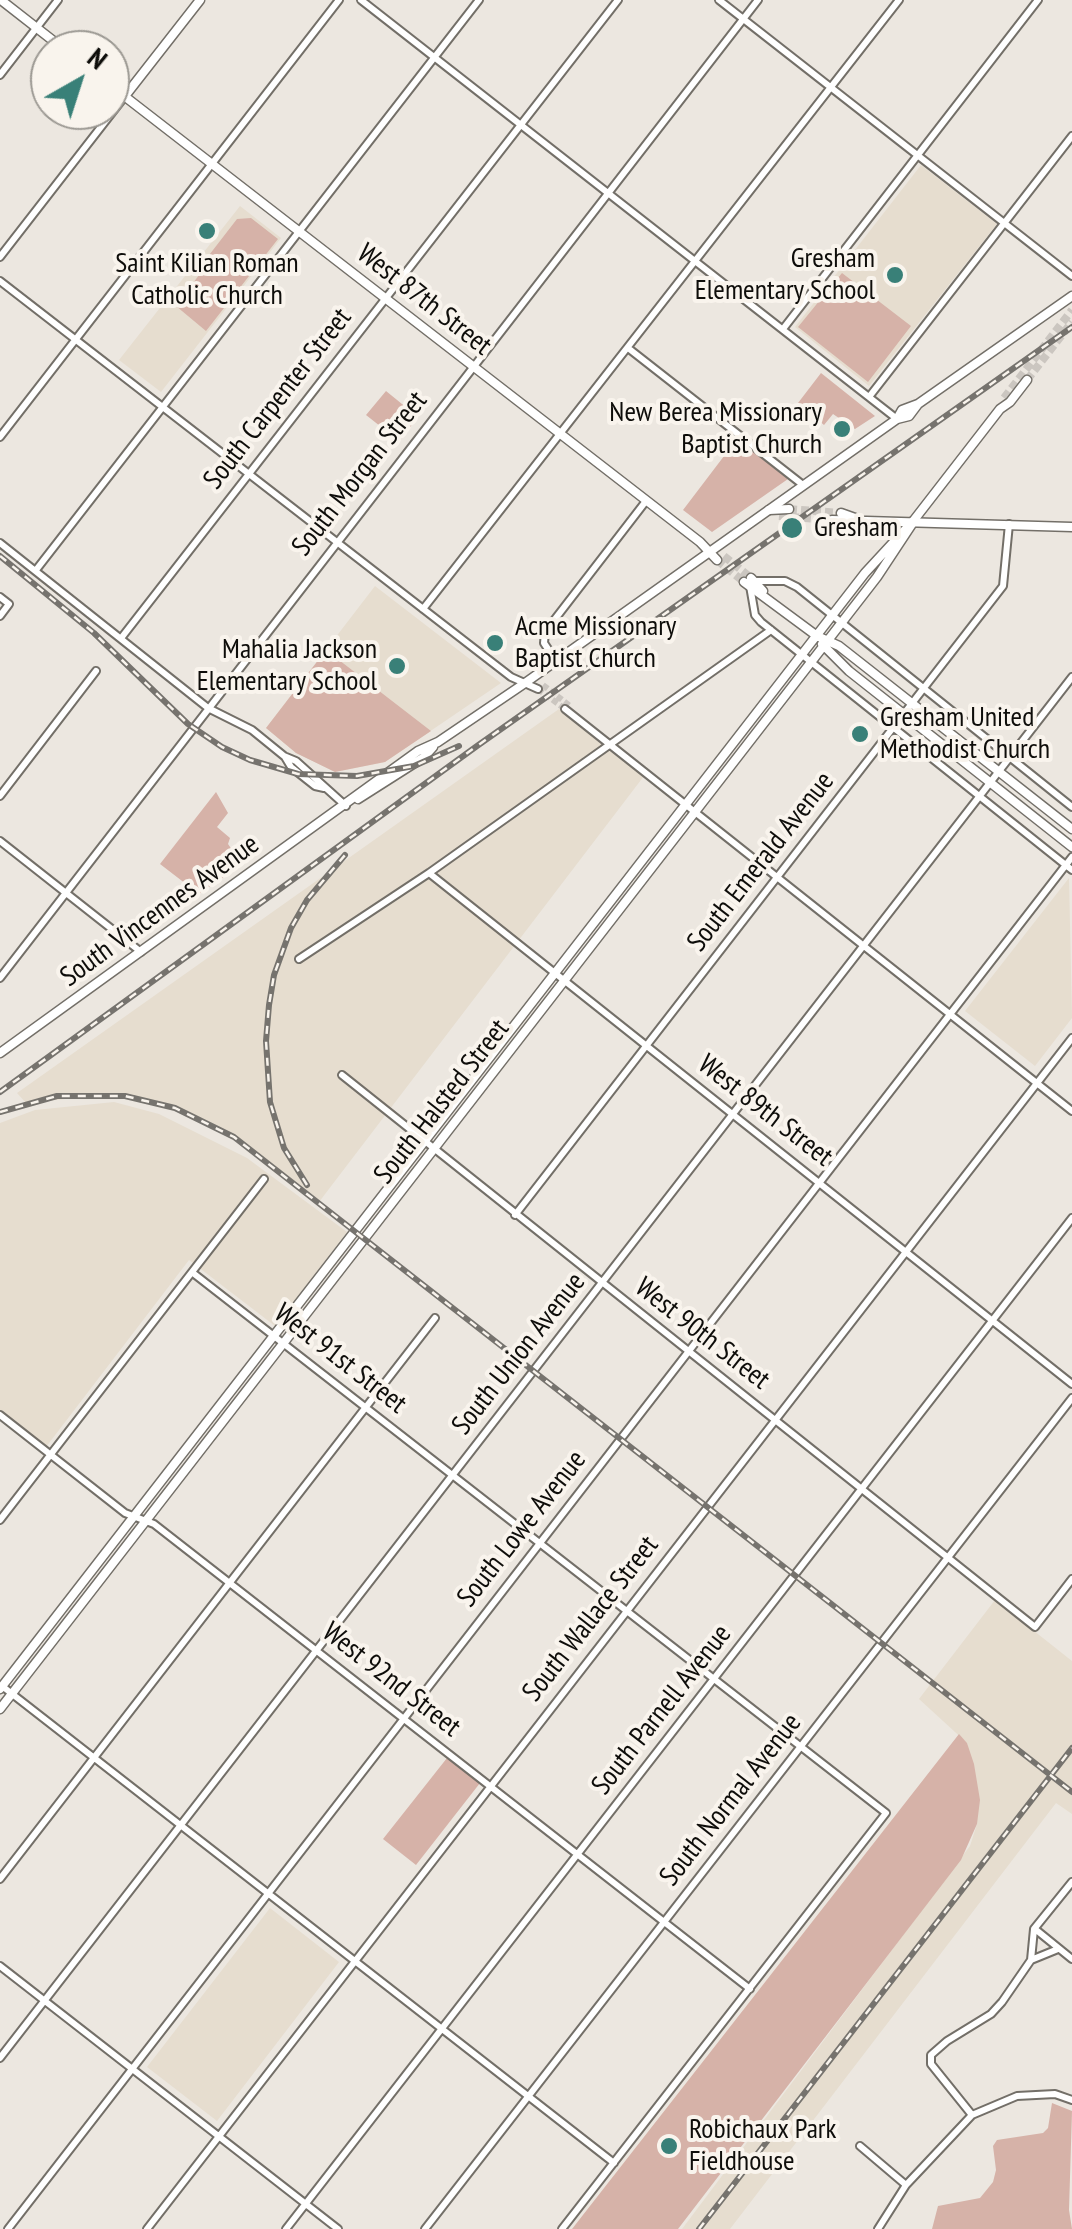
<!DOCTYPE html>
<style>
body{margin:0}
#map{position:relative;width:1072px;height:2229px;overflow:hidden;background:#ece7e0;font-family:"PT Sans Narrow",sans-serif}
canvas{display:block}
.north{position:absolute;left:30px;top:30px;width:100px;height:100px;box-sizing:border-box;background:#f9f4ed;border:2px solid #9b9892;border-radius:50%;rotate:39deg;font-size:28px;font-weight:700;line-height:40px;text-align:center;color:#0e0d0a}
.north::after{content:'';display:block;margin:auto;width:35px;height:45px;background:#398078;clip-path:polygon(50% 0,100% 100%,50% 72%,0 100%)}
</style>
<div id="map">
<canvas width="1072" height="2229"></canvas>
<div class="north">N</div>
</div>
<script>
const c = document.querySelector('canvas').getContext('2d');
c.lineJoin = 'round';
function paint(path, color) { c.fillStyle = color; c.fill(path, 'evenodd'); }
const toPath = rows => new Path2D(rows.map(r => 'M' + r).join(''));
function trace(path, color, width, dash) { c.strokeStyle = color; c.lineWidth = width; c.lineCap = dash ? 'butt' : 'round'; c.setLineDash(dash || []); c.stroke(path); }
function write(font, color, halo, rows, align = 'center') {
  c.font = font + ' "PT Sans Narrow",sans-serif'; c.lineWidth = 8; c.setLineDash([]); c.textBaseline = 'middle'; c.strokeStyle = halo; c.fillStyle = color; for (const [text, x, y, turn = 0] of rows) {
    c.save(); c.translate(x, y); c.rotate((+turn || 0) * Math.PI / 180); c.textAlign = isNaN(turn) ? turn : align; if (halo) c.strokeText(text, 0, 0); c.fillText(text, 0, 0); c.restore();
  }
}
paint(toPath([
 [921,165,997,224,869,386,795,327],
 [240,206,281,238,161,392,119,360],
 [375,586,501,683,385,762,335,772,296,753,266,728],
 [559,709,644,776,319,1202,230,1134,165,1105,105,1095,26,1103,17,1093],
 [1069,878,1072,1018,1035,1066,965,1011],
 [114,1102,159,1114,247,1158,347,1232,275,1326,189,1260,46,1447,0,1411,0,1123,35,1110],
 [995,1600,1072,1661,1072,1814,1056,1803,730,2229,682,2229,970,1846,977,1824,967,1743,919,1699],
 [270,1908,339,1962,217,2121,147,2067]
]), '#e6ddcf');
paint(toPath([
 [251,218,278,239,206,331,176,306,199,275,196,272,237,219],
 [842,273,911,326,868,382,798,327],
 [821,373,875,416,855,429,833,414,824,425,798,403],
 [386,391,418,417,399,441,366,415],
 [737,439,788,479,712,532,683,510],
 [326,650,431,731,385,762,335,772,296,753,266,728],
 [216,792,228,813,217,827,230,838,228,844,242,864,199,894,160,864],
 [959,1734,967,1743,974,1764,980,1800,977,1824,961,1860,678,2229,572,2229],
 [447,1758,480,1783,416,1865,383,1839],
 [1052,2103,1072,2111,1069,2210,1072,2229,932,2229,938,2206,980,2198,993,2182,996,2170,993,2146,997,2140,1043,2133,1048,2128]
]), '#d6b2a8');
trace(toPath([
 [543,685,570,706],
 [538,689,565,709]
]), '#cbc6c0', 6, [6, 3]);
trace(toPath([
 [789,509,841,513],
 [779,516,832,520]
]), '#cbc6c0', 8, [8, 4]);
trace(toPath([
 [1027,380,1072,322],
 [1004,398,1072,310],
 [724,556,751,578],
 [717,560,744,582]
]), '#cbc6c0', 8, [8, 4]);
const minor = toPath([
 [361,0,897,419],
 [719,0,1072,276],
 [0,75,58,0],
 [0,257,125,96],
 [0,281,511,677,538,689],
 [783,329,1038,0],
 [628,348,803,485],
 [869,397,1072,136],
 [0,437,339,0],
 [0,543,208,708,252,730,284,756,296,761,346,806],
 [36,570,479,0],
 [756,581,785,581,797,587,1072,807],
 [750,586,755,615,761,622,1072,870],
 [0,597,9,604,0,616],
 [423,609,899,0],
 [122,637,618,0],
 [556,661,544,643,545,632,646,501],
 [565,709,1072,1111],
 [285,757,291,767,315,786,324,788],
 [0,796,96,671],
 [0,841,141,952],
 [429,873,1072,1384],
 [299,959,429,873,771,630],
 [0,978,758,0],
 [342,1075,1035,1627,1072,1579],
 [515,1215,1003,586,1009,524],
 [193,1273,886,1813,562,2229],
 [0,1415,125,1513,154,1524,750,1989],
 [0,1520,264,1179],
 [2,1686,614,2163],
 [0,1879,435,1318],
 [1035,1929,1072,1959],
 [1031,1960,1058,1949],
 [0,1966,338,2229],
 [0,2058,1072,677],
 [972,2115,931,2064,931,2055,947,2041,991,2014,1002,2002,1031,1960,1034,1929,1072,1882],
 [860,2146,906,2185],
 [8,2229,1072,857],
 [147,2229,1072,1038],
 [286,2229,1072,1218],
 [425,2229,1072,1398],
 [878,2229,906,2185,972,2115,1017,2096,1055,2094,1072,2100]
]);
const tertiary = toPath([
 [125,96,200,0],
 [769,510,789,509],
 [841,513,855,518],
 [832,520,1072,527]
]);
const secondary = toPath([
 [1,0,65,50],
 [110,85,700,542,717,560],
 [897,419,902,410,918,404],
 [751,578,763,591],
 [744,582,817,636,839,646,1072,829],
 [822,644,849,671,1072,847],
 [358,799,424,757,433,747],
 [0,1053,418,751,438,742,525,683,897,419,909,416,918,404,1072,296],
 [0,1689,865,573,914,520,1000,409,1010,402,1027,380],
 [0,1709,877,577,912,524]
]);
trace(minor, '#736f68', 10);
trace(tertiary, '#736f68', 11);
trace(secondary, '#736f68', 11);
trace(minor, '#fff', 6);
trace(tertiary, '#fff', 8);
trace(secondary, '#fff', 8);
const rail = toPath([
 [0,556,94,633,188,724,222,747,250,760,298,774,357,776,414,766,459,746],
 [0,1092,477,746,1072,327],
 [0,1112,57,1096,125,1096,175,1108,234,1137,1072,1792],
 [307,1185,284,1148,270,1102,266,1041,269,1005,274,975,291,928,307,900,345,855],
 [699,2229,1072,1748]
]);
trace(rail, '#76736e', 6);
trace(rail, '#f9f4ed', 2.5, [8]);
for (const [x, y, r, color] of [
 [207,231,10,"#398078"],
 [895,275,10,"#398078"],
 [842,429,10,"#398078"],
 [792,528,12,"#398078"],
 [495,643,10,"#398078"],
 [397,666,10,"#398078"],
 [860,734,10,"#398078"],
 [669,2146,10,"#398078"]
]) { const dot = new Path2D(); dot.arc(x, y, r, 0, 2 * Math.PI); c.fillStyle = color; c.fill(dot); trace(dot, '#f9f4ed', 4); }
write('28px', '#0e0d0a', '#f9f4ed', [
 ["Gresham",875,259,"right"],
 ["Elementary School",875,291,"right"],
 ["Saint Kilian Roman",207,264,"center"],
 ["Catholic Church",207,296,"center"],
 ["New Berea Missionary",822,413,"right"],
 ["Baptist Church",822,445,"right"],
 ["Gresham",814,528],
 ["Acme Missionary",515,627],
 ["Baptist Church",515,659],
 ["Mahalia Jackson",377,650,"right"],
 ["Elementary School",377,682,"right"],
 ["Gresham United",880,718],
 ["Methodist Church",880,750],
 ["Robichaux Park",689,2130],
 ["Fieldhouse",689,2162]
], 'left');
write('28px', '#0e0d0a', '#f9f4ed', [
 ["West 87th Street",424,300,38],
 ["South Carpenter Street",278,399,-52],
 ["South Morgan Street",360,474,-52],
 ["South Emerald Avenue",761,862,-52],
 ["South Vincennes Avenue",160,911,-36],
 ["South Halsted Street",442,1102,-52],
 ["West 89th Street",765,1111,38],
 ["West 90th Street",702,1334,38],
 ["South Union Avenue",519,1354,-52],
 ["West 91st Street",340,1359,38],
 ["South Lowe Avenue",522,1529,-52],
 ["South Wallace Street",591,1619,-52],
 ["West 92nd Street",391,1680,38],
 ["South Parnell Avenue",662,1710,-52],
 ["South Normal Avenue",731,1800,-52]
]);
</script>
